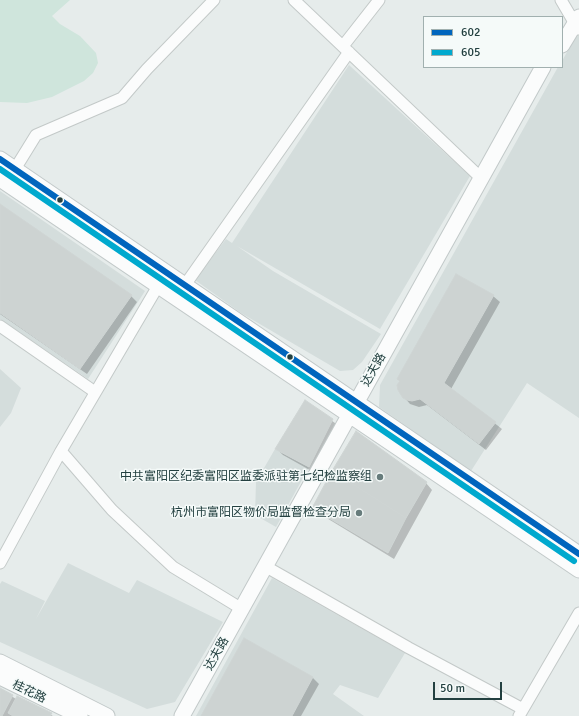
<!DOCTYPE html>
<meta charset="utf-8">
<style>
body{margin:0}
#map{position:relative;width:579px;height:716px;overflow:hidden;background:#e6eceb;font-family:Signika,sans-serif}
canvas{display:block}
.legend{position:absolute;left:423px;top:16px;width:140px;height:52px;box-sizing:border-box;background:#f5faf9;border:1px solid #a1b0af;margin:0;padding:5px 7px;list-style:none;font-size:12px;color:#234040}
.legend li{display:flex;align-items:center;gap:8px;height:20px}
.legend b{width:20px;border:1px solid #a1b0af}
.scale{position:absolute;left:433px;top:682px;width:69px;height:18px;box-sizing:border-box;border:2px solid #234040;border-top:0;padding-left:5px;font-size:12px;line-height:14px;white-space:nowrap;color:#234040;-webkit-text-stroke:3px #f5faf9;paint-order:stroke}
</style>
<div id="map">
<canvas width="579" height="716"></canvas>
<ul class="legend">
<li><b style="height:5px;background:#0065bd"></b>602</li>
<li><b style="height:5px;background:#00a9ce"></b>605</li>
</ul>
<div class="scale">50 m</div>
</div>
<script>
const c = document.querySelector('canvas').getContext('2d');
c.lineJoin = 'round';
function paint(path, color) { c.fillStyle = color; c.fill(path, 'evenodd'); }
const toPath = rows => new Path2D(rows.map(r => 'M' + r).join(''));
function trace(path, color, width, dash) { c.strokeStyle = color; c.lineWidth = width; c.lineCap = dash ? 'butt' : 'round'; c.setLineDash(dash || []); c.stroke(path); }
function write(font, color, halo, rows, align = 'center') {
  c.font = font + ' Signika,"Noto Sans SC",sans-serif'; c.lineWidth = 3; c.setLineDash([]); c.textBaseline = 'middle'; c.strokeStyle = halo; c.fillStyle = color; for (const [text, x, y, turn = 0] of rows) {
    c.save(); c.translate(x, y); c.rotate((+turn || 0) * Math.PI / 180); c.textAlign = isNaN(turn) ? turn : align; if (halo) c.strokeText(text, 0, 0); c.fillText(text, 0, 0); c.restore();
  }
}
paint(toPath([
 [579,35,579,418,527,383,471,471,379,407,380,385,558,67,562,67,562,61,575,38],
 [349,65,470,176,380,329,237,246,273,271,381,334,362,362,353,370,340,371,241,313,195,280,226,239,232,243],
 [0,191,145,291,88,379,0,319],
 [0,369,21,388,11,413,0,427],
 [275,449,309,467,276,527,255,515,256,482],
 [68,563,129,593,137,580,223,622,175,702,147,709,0,642,0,584,2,581,45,601,36,619],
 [272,578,405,653,378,698,340,685,333,694,364,716,196,716]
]), '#d4dddc');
paint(toPath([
 [0,0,70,0,52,16,60,24,80,36,96,53,98,63,93,73,84,81,52,97,27,103,0,102]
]), '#cfe5dc');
paint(toPath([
 [0,205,131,296,137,302,87,374,0,314],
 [493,296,500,302,451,389,502,429,486,450,427,405,419,407,410,404,404,397,401,382,398,379],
 [305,401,339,426,315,473,283,455,277,449],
 [426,483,432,490,394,559,320,514,313,508],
 [245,640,313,678,319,684,301,716,202,716],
 [0,689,16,699,53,716,0,716]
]), '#0003');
const building = toPath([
 [0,204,132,295,80,369,0,313,0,204],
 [456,274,494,295,444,383,496,422,479,444,420,399,412,401,407,400,403,398,398,390,397,385,400,381,397,379,456,274],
 [305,400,333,419,309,467,275,449,305,400],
 [356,431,427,482,406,518,332,471,356,431],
 [332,471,406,518,388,553,312,508,332,471],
 [244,638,313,677,292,716,201,716,244,638],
 [0,688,13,695,2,716,0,716,0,688],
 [17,696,52,713,50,716,13,716,8,713,17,696]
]);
paint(building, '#cdd3d2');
trace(building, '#cfd5d4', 1);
const street = toPath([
 [294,0,481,178],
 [561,0,578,29],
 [343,46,379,0],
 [15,169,36,135,122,98,147,69,214,0],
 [185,285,349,52],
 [0,326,95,392],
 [61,451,112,510,173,567,242,609],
 [0,563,61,451,158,286],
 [270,569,409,648,523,709],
 [519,716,579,613]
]);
const secondary = toPath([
 [562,45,579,17],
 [0,159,579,554],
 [0,179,579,570],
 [0,662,107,716],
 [0,677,80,716],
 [182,716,543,67]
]);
trace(street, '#c3c9c8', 13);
trace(secondary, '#c2c9c9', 17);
trace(street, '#fbfcfc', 11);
trace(secondary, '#fbfcfc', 15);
trace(toPath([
 [0,159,579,554]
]), '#0065bd', 6);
trace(toPath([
 [0,169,574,561]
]), '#00a9ce', 6);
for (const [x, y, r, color] of [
 [60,200,3.5,"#234040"],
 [290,357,3.5,"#234040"],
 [380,477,4,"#677c7c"],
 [359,513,4,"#677c7c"]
]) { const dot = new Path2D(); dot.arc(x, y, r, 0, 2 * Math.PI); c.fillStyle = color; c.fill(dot); trace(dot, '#f5faf9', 1.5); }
write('12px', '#234040', '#f5faf9', [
 ["达夫路",374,370,-61],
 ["达夫路",217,654,-61],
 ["桂花路",29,692,26]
]);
write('12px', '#234040', '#f5faf9', [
 ["中共富阳区纪委富阳区监委派驻第七纪检监察组",372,477],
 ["杭州市富阳区物价局监督检查分局",351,513]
], 'right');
</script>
